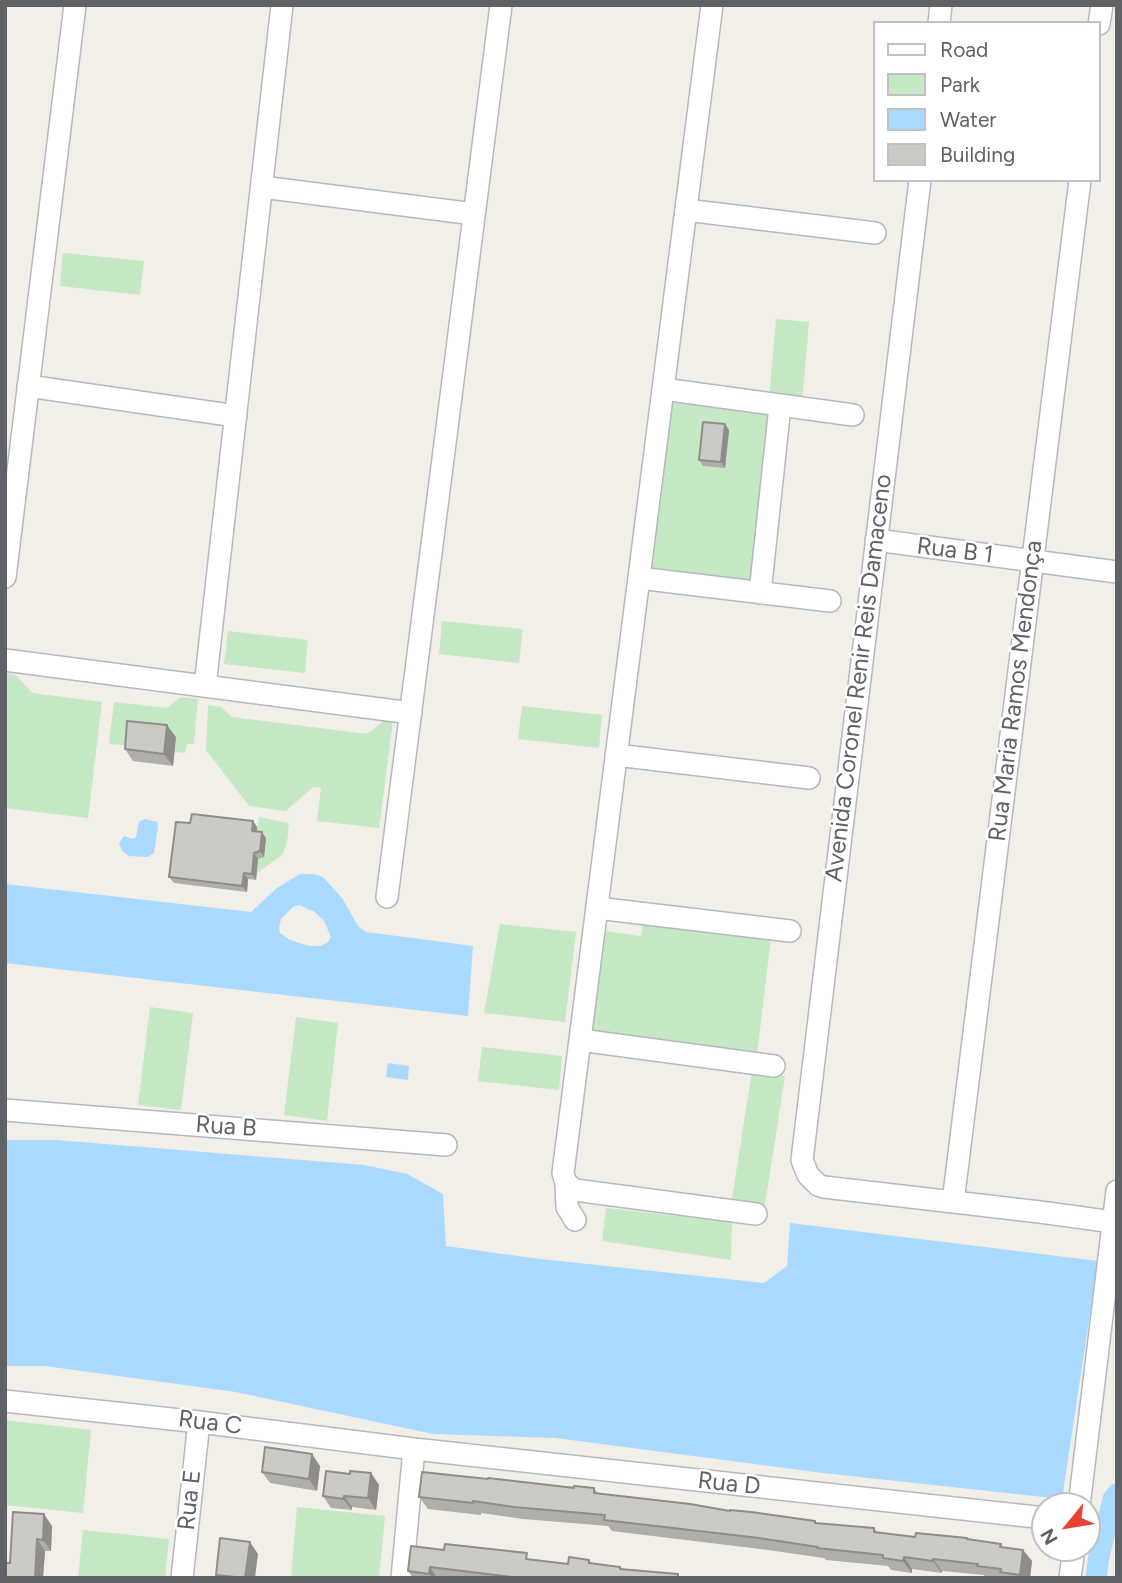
<!DOCTYPE html>
<meta charset="utf-8">
<style>
body{margin:0}
#map{position:relative;width:1122px;height:1583px;overflow:hidden;background:#f1efe8;font-family:Figtree,sans-serif}
canvas{display:block}
.frame{position:absolute;inset:0;border:7px solid #5f6368;pointer-events:none}
.legend{position:absolute;left:873px;top:21px;width:228px;height:161px;box-sizing:border-box;background:#fff;border:2px solid #bfc1c3;margin:0;padding:9px 12px;list-style:none;font-size:21px;color:#5f6368}
.legend li{display:flex;align-items:center;gap:14px;height:35px}
.legend b{width:35px;border:2px solid #bfc1c3}
.north{position:absolute;left:1031px;top:1492px;width:70px;height:70px;box-sizing:border-box;background:#fff;border:2px solid #bfc1c3;border-radius:50%;rotate:240deg;font-size:19px;font-weight:700;line-height:28px;text-align:center;color:#5f6368}
.north::after{content:'';display:block;margin:auto;width:24px;height:32px;background:#ea4335;clip-path:polygon(50% 0,100% 100%,50% 72%,0 100%)}
</style>
<div id="map">
<canvas width="1122" height="1583"></canvas>
<div class="frame"></div>
<ul class="legend">
<li><b style="height:9px;background:#fff"></b>Road</li>
<li><b style="height:19px;background:#c5e8c5"></b>Park</li>
<li><b style="height:19px;background:#aadaff"></b>Water</li>
<li><b style="height:19px;background:#cccac5"></b>Building</li>
</ul>
<div class="north">N</div>
</div>
<script>
const c = document.querySelector('canvas').getContext('2d');
c.lineJoin = 'round';
function paint(path, color) { c.fillStyle = color; c.fill(path, 'evenodd'); }
const toPath = rows => new Path2D(rows.map(r => 'M' + r).join(''));
function trace(path, color, width, dash) { c.strokeStyle = color; c.lineWidth = width; c.lineCap = dash ? 'butt' : 'round'; c.setLineDash(dash || []); c.stroke(path); }
function write(font, color, halo, rows, align = 'center') {
  c.font = font + ' Figtree,sans-serif'; c.lineWidth = 5; c.setLineDash([]); c.textBaseline = 'middle'; c.strokeStyle = halo; c.fillStyle = color; for (const [text, x, y, turn = 0] of rows) {
    c.save(); c.translate(x, y); c.rotate((+turn || 0) * Math.PI / 180); c.textAlign = isNaN(turn) ? turn : align; if (halo) c.strokeText(text, 0, 0); c.fillText(text, 0, 0); c.restore();
  }
}
paint(toPath([
 [63,253,144,261,140,295,60,286],
 [776,319,809,322,802,403,769,399],
 [671,399,771,412,751,583,651,570],
 [442,621,523,629,519,663,439,654],
 [228,631,308,640,305,673,224,664],
 [7,673,16,675,32,693,102,702,88,818,5,808,5,682],
 [181,697,198,699,194,744,187,744,185,753,174,752,176,738,134,746,109,744,114,702,167,708],
 [208,705,221,707,232,717,367,734,385,720,393,721,379,828,317,821,321,788,313,787,286,811,249,806,206,750],
 [522,706,602,715,599,748,518,739],
 [259,817,289,823,287,843,283,854,256,874,258,859,264,856,256,836],
 [643,921,771,937,757,1055,592,1034,604,931,641,936],
 [500,924,576,932,565,1022,484,1013],
 [150,1007,193,1013,181,1110,138,1105],
 [296,1017,338,1023,327,1121,284,1115],
 [482,1047,562,1056,559,1090,478,1081],
 [752,1071,785,1076,764,1211,731,1205],
 [606,1208,732,1222,731,1260,602,1241],
 [5,1420,91,1430,83,1513,5,1505],
 [297,1507,385,1516,379,1578,291,1578],
 [83,1530,169,1539,165,1578,78,1578]
]), '#c5e8c5');
paint(toPath([
 [145,819,157,822,158,827,154,853,148,857,129,856,123,852,119,844,121,840,124,836,133,839,136,837,139,822],
 [300,874,313,874,323,877,342,898,358,926,366,932,473,946,468,1016,5,963,5,884,251,912,277,888],
 [299,905,315,912,324,921,331,937,328,942,321,946,309,946,290,940,280,933,279,928,281,919,293,907],
 [388,1063,409,1066,408,1080,386,1077],
 [5,1140,56,1140,364,1165,407,1174,443,1194,446,1246,532,1258,764,1283,787,1266,790,1223,1098,1261,1062,1499,823,1473,556,1438,433,1434,236,1392,45,1366,5,1366]
]), '#aadaff');
trace(toPath([
 [1096,1578,1099,1556,1113,1499,1117,1494]
]), '#aadaff', 21);
const minor = toPath([
 [712,5,563,1173,566,1183,575,1190,756,1214],
 [939,23,941,5],
 [1099,24,1102,5],
 [920,180,802,1160,808,1175,818,1185,824,1187,1040,1212,1113,1222],
 [262,187,474,214],
 [686,210,875,233],
 [28,386,236,416],
 [663,389,853,415],
 [876,540,1117,572],
 [5,577,75,5],
 [639,578,830,601],
 [760,593,780,406],
 [5,660,411,713],
 [205,686,282,5],
 [616,755,809,778],
 [387,897,501,5],
 [597,908,790,931],
 [580,1040,774,1066],
 [5,1110,446,1145],
 [566,1183,567,1207,575,1220],
 [953,1202,1080,180],
 [5,1401,199,1422,414,1449,1045,1518],
 [1079,1506,1117,1191],
 [182,1578,199,1422],
 [402,1578,414,1449],
 [1070,1578,1074,1548]
]);
trace(minor, '#b5b8bc', 24);
trace(minor, '#fff', 21);
paint(toPath([
 [729,430,725,468,703,466,699,460],
 [176,737,173,766,133,761,125,749],
 [253,821,257,827,257,831,266,838,264,857,258,859,256,880,248,879,247,892,174,883,169,877],
 [320,1466,317,1491,270,1483,262,1472],
 [371,1473,379,1485,376,1510,352,1507,352,1510,331,1508,323,1496,350,1474],
 [549,1485,594,1488,598,1494,815,1521,817,1523,874,1528,877,1532,915,1537,969,1540,1001,1544,1003,1547,1023,1550,1032,1561,1030,1578,985,1578,984,1575,942,1571,942,1573,912,1569,912,1573,891,1570,888,1566,826,1560,824,1558,768,1550,612,1531,608,1526,523,1519,481,1513,481,1515,428,1509,419,1497],
 [52,1526,51,1551,45,1551,43,1578,5,1578,10,1563],
 [444,1550,568,1564,589,1560,592,1564,684,1578,413,1578,408,1571]
]), '#afaea9');
paint(toPath([
 [725,424,729,430,725,468,721,462],
 [167,725,176,737,173,766,164,754],
 [253,821,257,827,256,836,252,831],
 [262,832,266,838,264,857,260,851],
 [254,853,258,859,256,880,252,874],
 [244,873,248,879,247,892,242,886],
 [312,1454,320,1466,317,1491,309,1479],
 [371,1473,379,1485,376,1510,368,1498],
 [344,1496,352,1507,352,1510,343,1499],
 [44,1514,52,1526,51,1551,43,1540],
 [37,1539,45,1551,43,1578,35,1578],
 [250,1542,258,1554,255,1578,245,1578],
 [1023,1550,1032,1561,1030,1578,1023,1578,1020,1575],
 [904,1557,912,1569,912,1573,903,1561],
 [933,1559,942,1571,942,1573,933,1561],
 [430,1567,437,1578,432,1578,429,1574]
]), '#8f8d8a');
const building = toPath([
 [703,422,725,424,721,462,699,460,703,422],
 [127,721,167,725,164,754,125,749,127,721],
 [192,814,253,821,252,831,262,832,260,851,254,853,252,874,244,873,242,886,169,877,176,822,190,823,192,814],
 [265,1447,312,1454,309,1479,262,1472,265,1447],
 [326,1471,350,1474,350,1471,371,1473,368,1498,344,1496,343,1499,323,1496,326,1471],
 [422,1472,488,1479,488,1478,549,1485,574,1488,574,1486,594,1488,594,1493,690,1504,730,1511,730,1510,751,1512,815,1521,815,1523,874,1528,874,1532,915,1537,916,1533,967,1538,967,1539,1001,1544,1000,1547,1023,1550,1020,1575,1000,1572,1001,1569,977,1566,978,1564,933,1559,933,1561,904,1557,903,1561,883,1558,883,1555,817,1548,818,1547,759,1538,604,1520,605,1515,514,1507,473,1501,473,1503,419,1497,422,1472],
 [13,1512,44,1514,43,1540,37,1539,35,1578,5,1578,5,1563,10,1563,13,1512],
 [220,1538,250,1542,245,1578,216,1575,220,1538],
 [445,1544,527,1553,526,1559,568,1564,569,1557,589,1560,589,1563,620,1567,620,1569,678,1574,678,1577,684,1578,520,1578,430,1567,429,1574,408,1571,411,1546,444,1550,445,1544]
]);
paint(building, '#cccac5');
trace(building, '#8f8d8a', 2);
write('24px', '#5f6368', '#fff', [
 ["Rua B 1",955,551,7],
 ["Avenida Coronel Renir Reis Damaceno",859,678,-83],
 ["Rua Maria Ramos Mendonça",1016,691,-83],
 ["Rua B",226,1127,4],
 ["Rua C",210,1423,7],
 ["Rua D",729,1484,6],
 ["Rua E",190,1500,-84]
]);
</script>
